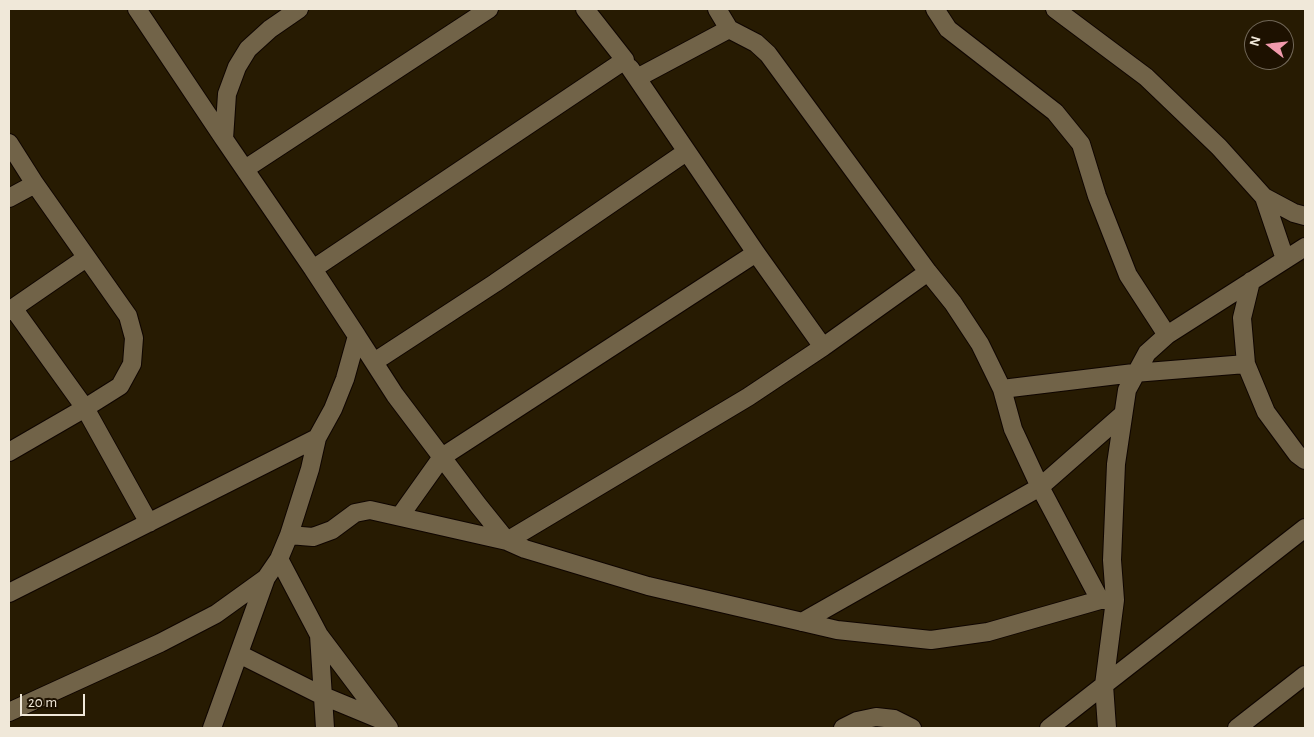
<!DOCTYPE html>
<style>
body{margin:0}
#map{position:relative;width:1314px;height:737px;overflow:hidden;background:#271b02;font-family:"Alegreya Sans",sans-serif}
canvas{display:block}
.frame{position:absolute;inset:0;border:10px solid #f0e8d9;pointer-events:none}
.north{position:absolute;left:1244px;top:20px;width:50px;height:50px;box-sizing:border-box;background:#1d1100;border:1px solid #716757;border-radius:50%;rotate:286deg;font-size:14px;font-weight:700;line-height:20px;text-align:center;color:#f0e8d9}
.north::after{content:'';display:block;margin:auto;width:18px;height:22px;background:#f29aac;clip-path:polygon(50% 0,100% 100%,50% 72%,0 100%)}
.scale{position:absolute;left:20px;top:694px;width:65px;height:22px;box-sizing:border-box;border:2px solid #f0e8d9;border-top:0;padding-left:6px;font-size:15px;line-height:18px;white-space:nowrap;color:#f0e8d9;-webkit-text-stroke:4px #1d1100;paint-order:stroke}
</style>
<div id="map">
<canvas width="1314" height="737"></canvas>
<div class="frame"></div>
<div class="north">N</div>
<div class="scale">20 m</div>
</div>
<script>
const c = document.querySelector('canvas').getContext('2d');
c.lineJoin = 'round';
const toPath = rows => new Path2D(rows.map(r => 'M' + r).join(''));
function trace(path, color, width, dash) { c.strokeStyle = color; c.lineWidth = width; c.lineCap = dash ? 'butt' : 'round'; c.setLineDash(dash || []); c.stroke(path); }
const minor = toPath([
 [137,9,224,139],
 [299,9,270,29,248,49,237,67,227,94,224,139,313,269],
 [717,9,729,29],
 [935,9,948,29,1055,112,1081,144,1097,196,1128,275,1167,335],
 [1055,9,1146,77,1219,147,1264,197,1294,213,1305,216],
 [630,68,756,253,823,347],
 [637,78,729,29,756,43,768,54,928,272,953,303,980,344,1002,389,1013,429,1040,487,1100,600],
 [9,143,35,184,128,316,134,338,132,364,120,386,85,408,149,523],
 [245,169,489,9],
 [1264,197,1285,259],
 [9,198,35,184],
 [1251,281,1242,318,1246,364,1266,412,1297,454,1305,460],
 [9,311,86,258],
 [357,336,395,395,478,505,507,541,525,549,648,586,837,630,931,640,988,632,1100,600,1115,600],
 [374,362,495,283,686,152],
 [1002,389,1134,373,1246,364],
 [9,452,85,408,13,308],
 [400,516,442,457,756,253],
 [289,535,313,537,332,530,355,513,370,510,507,541,748,397,823,347,928,272],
 [279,559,319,635,389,728],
 [9,593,317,438],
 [802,622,1040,487,1122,415],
 [319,635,325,728],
 [239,654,321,695,379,719],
 [9,712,160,643,216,614,266,578],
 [212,728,266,578,279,559,289,535,310,469,317,438,333,409,345,379,357,336,313,269,625,60,585,9],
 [843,728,857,721,876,717,894,719,912,728],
 [1049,728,1305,528],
 [1107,728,1104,685,1115,600,1112,560,1116,464,1127,390,1147,353,1167,335,1305,247],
 [1237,728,1305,675]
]);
trace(minor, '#0f0500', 20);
trace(minor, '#716348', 18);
</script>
